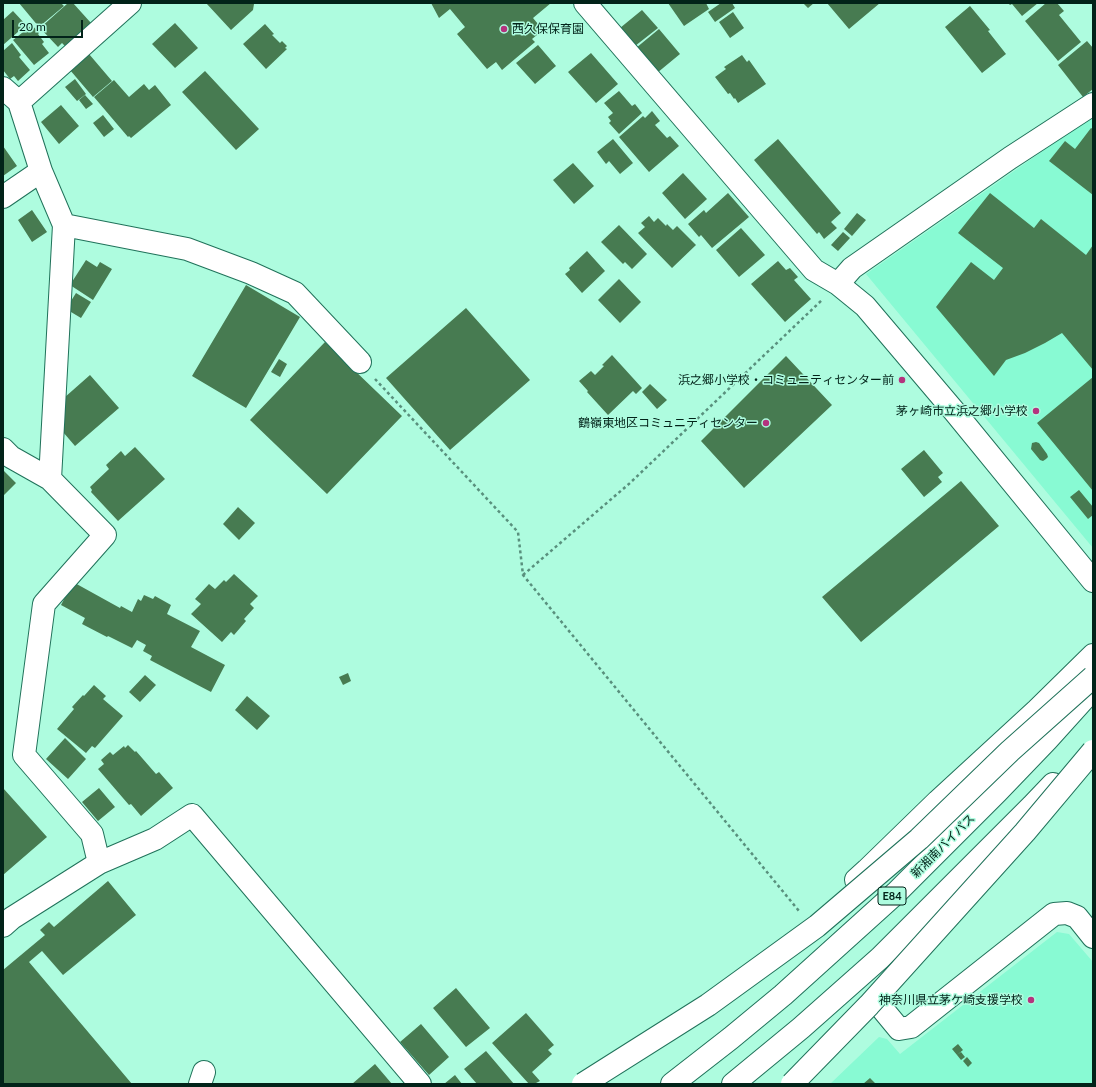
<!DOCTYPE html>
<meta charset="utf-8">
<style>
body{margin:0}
#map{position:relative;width:1096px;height:1087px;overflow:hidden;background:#aefcdf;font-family:Lato,sans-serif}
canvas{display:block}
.frame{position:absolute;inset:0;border:4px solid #022319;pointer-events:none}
.scale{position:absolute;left:12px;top:20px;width:71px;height:18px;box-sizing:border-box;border:2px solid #022319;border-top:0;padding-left:5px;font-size:12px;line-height:14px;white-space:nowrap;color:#022319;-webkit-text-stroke:3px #aefcdf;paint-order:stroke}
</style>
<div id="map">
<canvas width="1096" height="1087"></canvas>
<div class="frame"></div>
<div class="scale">20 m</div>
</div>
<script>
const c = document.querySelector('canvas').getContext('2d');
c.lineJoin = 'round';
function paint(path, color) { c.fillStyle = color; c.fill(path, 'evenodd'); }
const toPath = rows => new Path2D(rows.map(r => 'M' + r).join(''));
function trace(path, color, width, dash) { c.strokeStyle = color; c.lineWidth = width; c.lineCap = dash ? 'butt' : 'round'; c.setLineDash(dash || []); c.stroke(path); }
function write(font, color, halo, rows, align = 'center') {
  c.font = font + ' Lato,"Noto Sans JP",sans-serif'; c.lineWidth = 3; c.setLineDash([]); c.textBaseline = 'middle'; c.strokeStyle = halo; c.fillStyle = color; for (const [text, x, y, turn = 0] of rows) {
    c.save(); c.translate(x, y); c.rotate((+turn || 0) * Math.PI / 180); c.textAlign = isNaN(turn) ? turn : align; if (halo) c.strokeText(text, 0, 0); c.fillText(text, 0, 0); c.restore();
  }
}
paint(toPath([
 [1093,117,1093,548,866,274,1073,130],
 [1057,932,1069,934,1093,962,1093,1084,830,1084,879,1037,887,1039,900,1054]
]), '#88fad3');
paint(toPath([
 [19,3,61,3,64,6,39,27],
 [68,3,73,3,91,23,65,46,62,43,58,47,40,28],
 [206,3,253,3,254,4,253,10,231,30],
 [431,3,551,3,533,18,543,30,532,39,535,42,502,70,496,62,487,69,457,34,465,27,450,9,439,18],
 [668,3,706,3,709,9,684,26],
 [721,3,732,3,735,8,715,22,708,12],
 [803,3,814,3,808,8],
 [827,3,880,3,849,29],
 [1008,3,1038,3,1022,16,1012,4,1010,5],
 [1046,3,1057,3,1064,11,1059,15,1081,42,1058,61,1025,21],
 [970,6,990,30,988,31,1006,54,982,73,945,27],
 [642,10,658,28,635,46,620,28],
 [13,11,26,25,3,45,3,20],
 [733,12,744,28,730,38,719,22],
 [175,23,198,48,175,68,152,44],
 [265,24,274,34,272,35,280,43,282,41,287,46,285,48,287,49,266,69,243,44],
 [32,25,39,33,38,34,44,42,42,44,49,53,34,65,13,40],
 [659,29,680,54,657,73,636,48],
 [1087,41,1093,48,1093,89,1083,97,1058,65],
 [12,43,21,55,19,57,30,70,18,81,14,76,10,79,3,70,3,51],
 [538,45,556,66,535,84,516,63],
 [591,53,618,84,596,103,568,72],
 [89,54,112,81,93,97,70,70],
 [742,55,747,62,749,60,766,84,738,103,735,98,734,99,730,93,728,94,715,77,726,69,724,67],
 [205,71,259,129,236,150,182,92],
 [75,79,86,94,77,101,65,87],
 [114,80,129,97,144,84,149,90,155,85,171,105,131,138,129,136,128,137,94,97],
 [619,91,632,106,635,104,642,113,619,134,609,123,611,121,608,117,613,113,604,103],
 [85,95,93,104,86,109,79,100],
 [61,105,79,126,59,144,41,122],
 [652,111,660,121,655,125,667,138,670,136,679,146,649,172,619,137,643,116,645,118],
 [103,115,114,129,104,137,93,123],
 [1091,128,1093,129,1093,195,1049,161,1065,141,1075,149],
 [613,139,633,163,620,174,609,161,606,164,597,152],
 [778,139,841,213,831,222,837,228,824,239,819,232,817,234,754,160],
 [3,146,17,166,3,176],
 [573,163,594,186,574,204,553,180],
 [683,173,707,199,685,219,662,193],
 [728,193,749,217,712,248,701,235,699,237,688,224,704,210,706,213],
 [990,193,1034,228,1041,219,1086,255,1093,245,1093,370,1062,333,1045,343,1025,353,1006,360,994,376,936,307,971,262,994,280,1003,268,958,233],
 [32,210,47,232,32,242,18,220],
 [857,213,866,220,852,236,844,229],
 [649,216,654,222,658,218,666,226,667,224,673,230,677,226,696,245,672,268,638,233,645,227,641,223],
 [619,225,647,254,632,269,625,262,623,264,601,242],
 [741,228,765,255,739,277,716,250],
 [843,232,850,238,838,251,831,245],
 [587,251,605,271,582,293,565,274,570,270,569,268],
 [86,260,97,267,100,262,112,269,93,300,70,285],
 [778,261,786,270,790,268,798,277,794,280,811,299,785,322,751,284],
 [619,279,641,302,620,323,598,300],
 [246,285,300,317,246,408,192,376],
 [76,293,91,302,81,318,66,309],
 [466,308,530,380,450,450,386,378],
 [325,342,402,416,327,494,250,420],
 [612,355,642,388,636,394,633,391,608,415,587,392,588,391,579,381,591,371,595,375,604,366,602,365],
 [786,356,832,405,744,488,701,441],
 [279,359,287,364,280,377,271,372],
 [90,375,119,408,75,446,57,425,56,405],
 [1093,377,1093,491,1037,423],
 [650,384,667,400,657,409,642,392],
 [1036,442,1039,443,1047,454,1048,457,1046,459,1043,461,1040,460,1031,449,1032,443],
 [135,447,165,479,118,521,91,492,92,490,90,487,109,469,106,465,121,451,125,456],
 [924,450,943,473,938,477,942,482,924,497,901,469],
 [4,471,16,483,3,496,3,472],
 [961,481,999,526,861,642,822,597],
 [1079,490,1093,507,1093,515,1088,519,1070,497],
 [238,507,255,523,239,540,223,524],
 [234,574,258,596,250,604,254,608,244,619,246,621,234,635,231,632,222,642,191,614,201,604,195,599,209,584,215,589,224,580,226,582],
 [73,582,120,608,121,606,132,612,138,599,141,601,144,595,153,599,155,596,171,605,167,614,200,631,191,647,225,665,211,692,150,660,152,656,143,651,146,645,137,640,132,648,108,636,107,637,82,624,85,618,61,605],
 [348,673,351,681,343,685,339,677],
 [145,675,156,685,140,702,129,692],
 [94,685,106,696,103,699,123,716,95,748,92,746,86,753,57,729,74,709,72,707,83,695,84,696],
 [247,696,270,716,257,730,235,710],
 [65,738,86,759,68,779,46,759],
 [128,745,135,752,136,751,156,774,159,772,173,788,141,816,131,804,129,805,98,769,104,764,101,760,110,752,113,755,124,746,125,748],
 [3,788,47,837,3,875],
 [99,788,115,807,98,821,82,802],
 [108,881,136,915,63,975,42,951,29,962,132,1084,3,1084,3,970,45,935,40,930,49,922,54,927],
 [456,988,490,1028,466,1047,433,1008],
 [526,1013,554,1045,548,1050,552,1054,532,1072,540,1081,534,1084,529,1084,492,1043],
 [421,1024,449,1057,429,1075,400,1042],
 [958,1044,963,1050,957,1055,952,1049],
 [486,1051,514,1084,477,1084,464,1069],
 [961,1052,965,1057,961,1060,957,1055],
 [967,1057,972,1063,968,1067,963,1061],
 [375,1064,392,1084,352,1084],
 [455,1075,462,1084,444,1084],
 [870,1078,876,1084,863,1084]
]), '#477b51');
const minor = toPath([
 [585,3,814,270,838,284,865,306,954,411,1093,581],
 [3,88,19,102,41,171,64,225,50,479,105,535,44,604,24,755,92,834,99,863],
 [19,102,130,3],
 [3,197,41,171],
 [64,225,187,249,251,273,295,293,360,362],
 [838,284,852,268,1010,158,1093,104],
 [3,449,11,457,50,479],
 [856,880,867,870,938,801,1037,710,1093,655],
 [3,926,12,918,99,863,155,839,192,815,420,1084],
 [880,1006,899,1029,911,1027,1054,914,1067,913,1077,917,1093,937],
 [200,1084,204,1072]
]);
const highway = toPath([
 [672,1084,731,1038,783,995,896,893,997,792,1047,740,1093,689],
 [733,1084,801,1028,880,958,1032,806,1053,784]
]);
trace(minor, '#20725a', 24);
trace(highway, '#20725a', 24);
trace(toPath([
 [375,379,518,532,523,575,799,911],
 [523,575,630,483,822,300]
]), '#59907d', 2.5, [3, 3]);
trace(minor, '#fff', 22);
trace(highway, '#fff', 22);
const highwayBridge = toPath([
 [583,1084,708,1005,817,926,919,839,1010,751,1093,677],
 [792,1084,869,1005,1025,832,1093,751]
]);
trace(highwayBridge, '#20725a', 24, []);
trace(highwayBridge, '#fff', 22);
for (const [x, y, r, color] of [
 [504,29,4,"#b4337e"],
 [902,380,4,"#b4337e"],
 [1036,411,4,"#b4337e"],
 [766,423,4,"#b4337e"],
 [1031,1000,4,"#b4337e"]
]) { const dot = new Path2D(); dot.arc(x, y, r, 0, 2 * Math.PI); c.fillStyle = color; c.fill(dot); trace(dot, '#aefcdf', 1.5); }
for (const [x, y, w] of [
 [892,896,28]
]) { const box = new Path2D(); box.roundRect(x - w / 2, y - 9, w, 18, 3); c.fillStyle = '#aefcdf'; c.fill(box); trace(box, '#022319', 1); }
write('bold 11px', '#022319', null, [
 ["E84",892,896]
]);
write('12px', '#022319', '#aefcdf', [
 ["西久保保育園",512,29,"left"],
 ["浜之郷小学校・コミュニティセンター前",894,380],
 ["茅ヶ崎市立浜之郷小学校",1028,411],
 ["鶴嶺東地区コミュニティセンター",758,423],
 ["神奈川県立茅ケ崎支援学校",1023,1000]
], 'right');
write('12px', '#022319', '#aefcdf', [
 ["新湘南バイパス",943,846,-45]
]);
</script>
